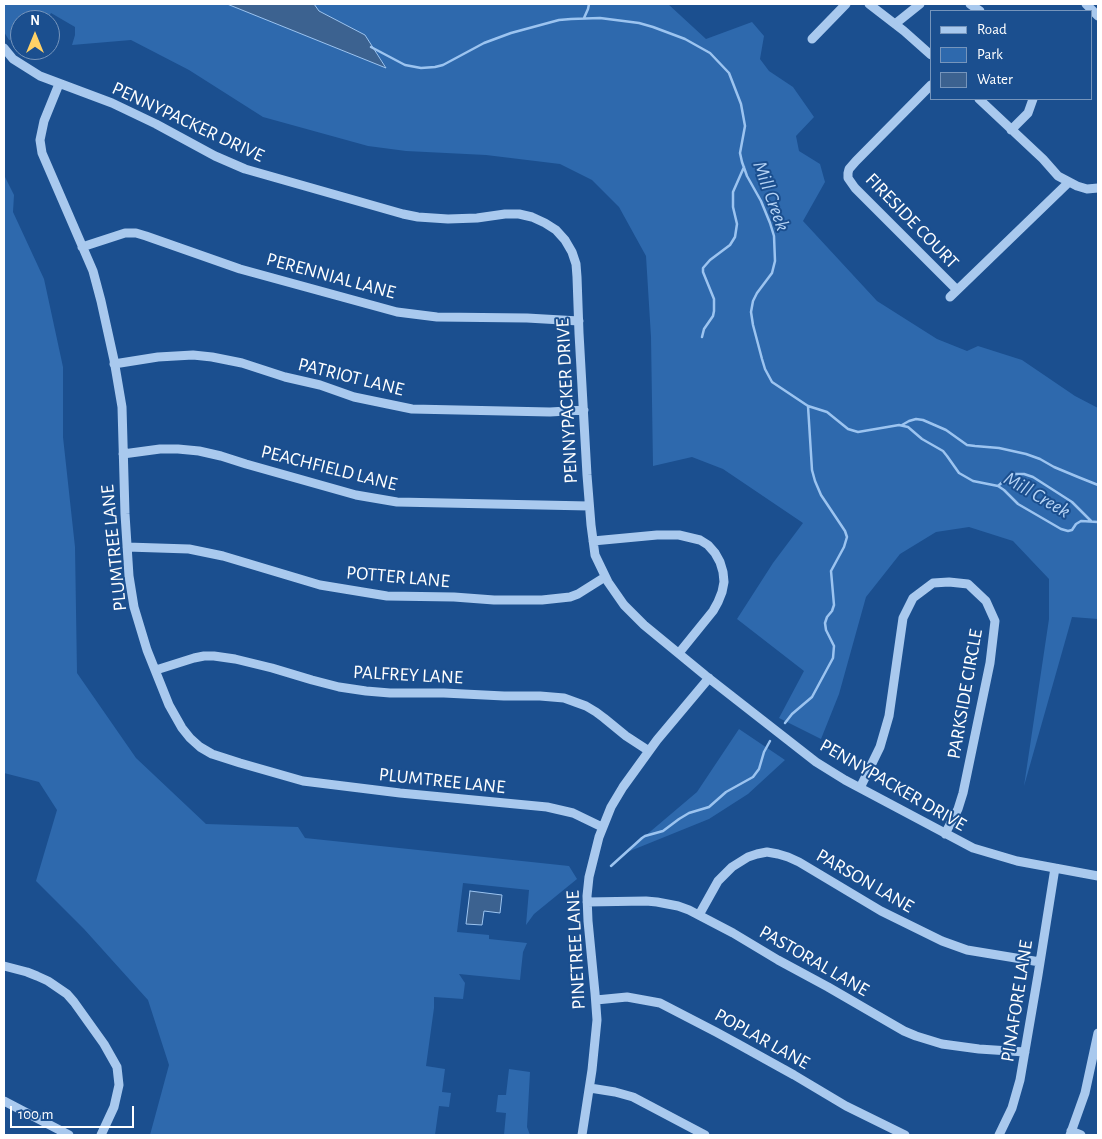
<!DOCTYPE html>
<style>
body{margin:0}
#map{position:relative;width:1102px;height:1139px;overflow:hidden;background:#1b4f8f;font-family:"Alegreya Sans",sans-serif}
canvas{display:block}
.frame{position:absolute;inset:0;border:5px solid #fff;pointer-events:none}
.legend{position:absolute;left:930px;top:10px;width:162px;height:90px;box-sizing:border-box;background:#1b4f8f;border:1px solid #7695bc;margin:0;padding:6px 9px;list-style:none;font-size:15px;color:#fff}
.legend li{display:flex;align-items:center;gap:10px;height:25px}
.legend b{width:25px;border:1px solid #7695bc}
.north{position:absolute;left:10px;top:10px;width:50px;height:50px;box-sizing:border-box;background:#1b4f8f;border:1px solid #7695bc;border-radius:50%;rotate:0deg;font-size:14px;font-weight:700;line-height:20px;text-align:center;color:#fff}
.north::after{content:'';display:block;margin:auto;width:18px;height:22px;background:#ffd166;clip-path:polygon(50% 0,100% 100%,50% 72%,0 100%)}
.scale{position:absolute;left:10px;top:1106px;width:124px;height:22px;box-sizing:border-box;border:2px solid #fff;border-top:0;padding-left:6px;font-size:15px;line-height:18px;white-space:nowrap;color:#fff;-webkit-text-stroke:4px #1b4f8f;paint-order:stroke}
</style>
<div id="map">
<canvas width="1102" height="1139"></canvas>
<div class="frame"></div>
<ul class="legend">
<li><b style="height:6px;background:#a9c9ee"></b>Road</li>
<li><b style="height:14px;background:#2e69ad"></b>Park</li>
<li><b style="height:14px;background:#3c6290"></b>Water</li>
</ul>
<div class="north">N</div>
<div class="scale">100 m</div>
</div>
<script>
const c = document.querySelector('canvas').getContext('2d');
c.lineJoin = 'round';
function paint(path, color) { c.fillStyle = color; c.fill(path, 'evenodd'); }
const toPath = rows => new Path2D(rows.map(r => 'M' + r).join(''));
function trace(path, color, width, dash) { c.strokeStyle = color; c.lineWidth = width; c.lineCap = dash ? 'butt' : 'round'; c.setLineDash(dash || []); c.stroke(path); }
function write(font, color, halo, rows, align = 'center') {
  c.font = font + ' "Alegreya Sans",sans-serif'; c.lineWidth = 4; c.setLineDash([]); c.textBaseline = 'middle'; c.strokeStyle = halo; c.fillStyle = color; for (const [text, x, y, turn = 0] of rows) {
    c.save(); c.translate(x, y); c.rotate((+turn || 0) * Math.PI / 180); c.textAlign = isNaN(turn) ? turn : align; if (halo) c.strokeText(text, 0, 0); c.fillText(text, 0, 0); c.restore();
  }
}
paint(toPath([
 [4,4,227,4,386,67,365,35,319,11,314,4,668,4,706,39,752,22,764,36,760,59,769,71,793,87,814,117,796,136,799,151,820,164,825,182,803,221,877,301,937,339,967,351,978,346,1022,360,1075,396,1098,408,1098,619,1072,617,1024,786,1049,619,1049,579,1013,541,969,527,936,532,900,554,866,597,839,694,821,739,779,718,804,671,737,619,773,563,803,523,723,469,692,457,653,466,651,337,646,256,619,207,592,180,560,164,486,155,406,151,368,146,263,117,189,70,131,40,72,45,75,35,75,27,51,13,47,20,20,20,20,38,9,40,4,32],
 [4,175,14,195,13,212,44,279,63,367,63,437,75,547,77,673,136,758,206,824,298,827,305,838,569,866,577,879,534,914,526,925,529,890,463,883,457,932,489,935,489,939,527,943,523,952,520,980,459,974,465,983,463,999,434,997,434,1008,426,1066,445,1069,442,1092,451,1093,449,1107,439,1106,435,1135,150,1135,169,1065,148,1000,84,929,36,881,57,810,39,782,4,773],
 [739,729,785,760,748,794,709,819,625,853,697,792],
 [509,1069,530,1072,527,1127,530,1135,504,1135,506,1113,496,1112,498,1095,506,1095]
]), '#2e69ad');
const water = toPath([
 [227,4,314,4,319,11,365,35,386,68,227,4],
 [470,891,502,895,500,913,484,911,482,925,466,924,470,891]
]);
paint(water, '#3c6290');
trace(water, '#9cc4f0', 1);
trace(toPath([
 [584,18,588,9,589,4],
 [371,47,405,65,421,68,435,67,443,65,484,43,511,33,559,20,571,19,600,18,639,23,653,27,685,39,710,53,729,73,741,104,745,126,740,153,742,162,747,176,761,201,770,223,774,236,775,261,772,273,757,293,753,301,751,312,753,325,762,359,765,369,772,382,808,406,827,412,848,429,858,432,899,425,908,427,922,439,943,451,947,456,959,473,973,481,998,486,1004,490,1018,504,1061,529,1068,531,1072,530,1076,524,1081,521,1098,522],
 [702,337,704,329,713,316,714,311,714,299,703,272,703,268,710,260,730,245,735,237,737,224,733,207,733,192,744,167],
 [902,425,909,421,916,419,923,420,946,430,967,445,975,446,999,448,1026,454,1040,459,1054,467,1078,477,1098,485],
 [998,486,1007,478,1013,474,1024,474,1033,477,1072,502,1091,521],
 [785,723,792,714,812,697,833,658,834,646,826,630,825,623,827,617,832,611,834,605,831,571,844,547,847,537,845,531,821,495,815,481,812,470,808,406],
 [611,866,642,838,645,836,663,831,679,819,689,813,709,807,726,792,753,777,759,769,764,752,770,741]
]), '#9cc4f0', 2.5);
trace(toPath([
 [869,4,904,31,931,55],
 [970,4,980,11],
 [1086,4,1098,16],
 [895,24,920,4],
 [812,39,846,4],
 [4,48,13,59,40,76,112,103,156,124,215,156,245,169,403,214,418,217,448,219,477,218,505,214,519,214,532,217,545,223,556,230,565,240,572,252,576,264,577,277,579,333,587,475,591,525,595,555,608,582,624,605,644,625,706,676,816,762,845,780,973,848,1017,861,1098,876],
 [59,84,44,121,40,140,42,153,93,271,101,301,114,360,122,407,125,514,129,576,134,607,147,650,169,705,182,728,190,738,200,747,212,754,240,763,303,781,400,793,547,807,573,813,602,827],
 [931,85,856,161,849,169,848,173,848,178,855,188,957,290],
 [979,99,1043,159,1058,176,1077,186,1087,189,1098,188],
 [1011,130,1028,113,1033,99],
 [82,247,125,233,136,233,146,236,240,269,397,312,437,317,527,318,579,321],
 [950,297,1069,182],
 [114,364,158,357,193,355,212,357,242,363,285,377,320,385,354,397,412,409,550,412,584,410],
 [123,454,160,449,178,449,199,451,221,456,246,464,356,495,397,502,589,506],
 [593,541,657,535,679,535,700,540,708,545,715,553,720,562,723,572,724,582,722,592,718,602,713,611,679,653],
 [127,547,189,549,223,556,320,585,387,596,454,597,494,600,542,600,570,597,578,594,605,577],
 [156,670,194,658,204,656,214,656,235,659,272,668,312,680,339,687,366,691,390,693,444,693,504,696,540,696,564,698,586,706,596,712,604,718,626,736,649,751],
 [860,788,880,747,889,716,903,618,913,598,933,583,949,582,968,584,986,601,995,621,990,663,963,793,958,809,945,834],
 [587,902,646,901,657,902,678,906,689,910,733,933,778,960,828,987,904,1031,916,1036,942,1044,979,1049,1025,1052],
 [699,915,718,881,732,867,748,857,757,854,767,852,778,854,788,857,799,862,881,911,942,941,967,950,1040,962],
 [4,966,27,972,37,976,48,981,67,994,74,1002,104,1044,117,1067,119,1085,114,1107,101,1135],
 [596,1000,627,997,660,1003,716,1032,738,1044,794,1075,846,1106,905,1135],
 [590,1088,615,1092,633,1097,705,1135],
 [4,1101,69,1135],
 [1071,1131,1081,1135],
 [582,1135,592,1070,597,1020,595,993,588,921,587,896,589,877,599,837,611,807,623,787,657,740,709,678],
 [999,1135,1012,1108,1020,1080,1038,975,1055,868],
 [1070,1135,1085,1093,1098,1033]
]), '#a9c9ee', 9);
write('19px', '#fff', '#1b4f8f', [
 ["PENNYPACKER DRIVE",188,122,25],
 ["FIRESIDE COURT",912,221,46],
 ["PERENNIAL LANE",331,276,15],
 ["PATRIOT LANE",351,377,14],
 ["PENNYPACKER DRIVE",567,401,-93],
 ["PEACHFIELD LANE",329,468,14],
 ["PLUMTREE LANE",114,548,-96],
 ["POTTER LANE",398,577,5],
 ["PALFREY LANE",408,675,3],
 ["PARKSIDE CIRCLE",965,694,-80],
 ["PLUMTREE LANE",442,781,6],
 ["PENNYPACKER DRIVE",893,785,30],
 ["PARSON LANE",865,881,30],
 ["PINETREE LANE",576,950,-93],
 ["PASTORAL LANE",814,961,30],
 ["PINAFORE LANE",1017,1001,-81],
 ["POPLAR LANE",762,1039,29]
]);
write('italic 20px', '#b5d3f5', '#1b4f8f', [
 ["Mill Creek",771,196,70],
 ["Mill Creek",1037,495,30]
]);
</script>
